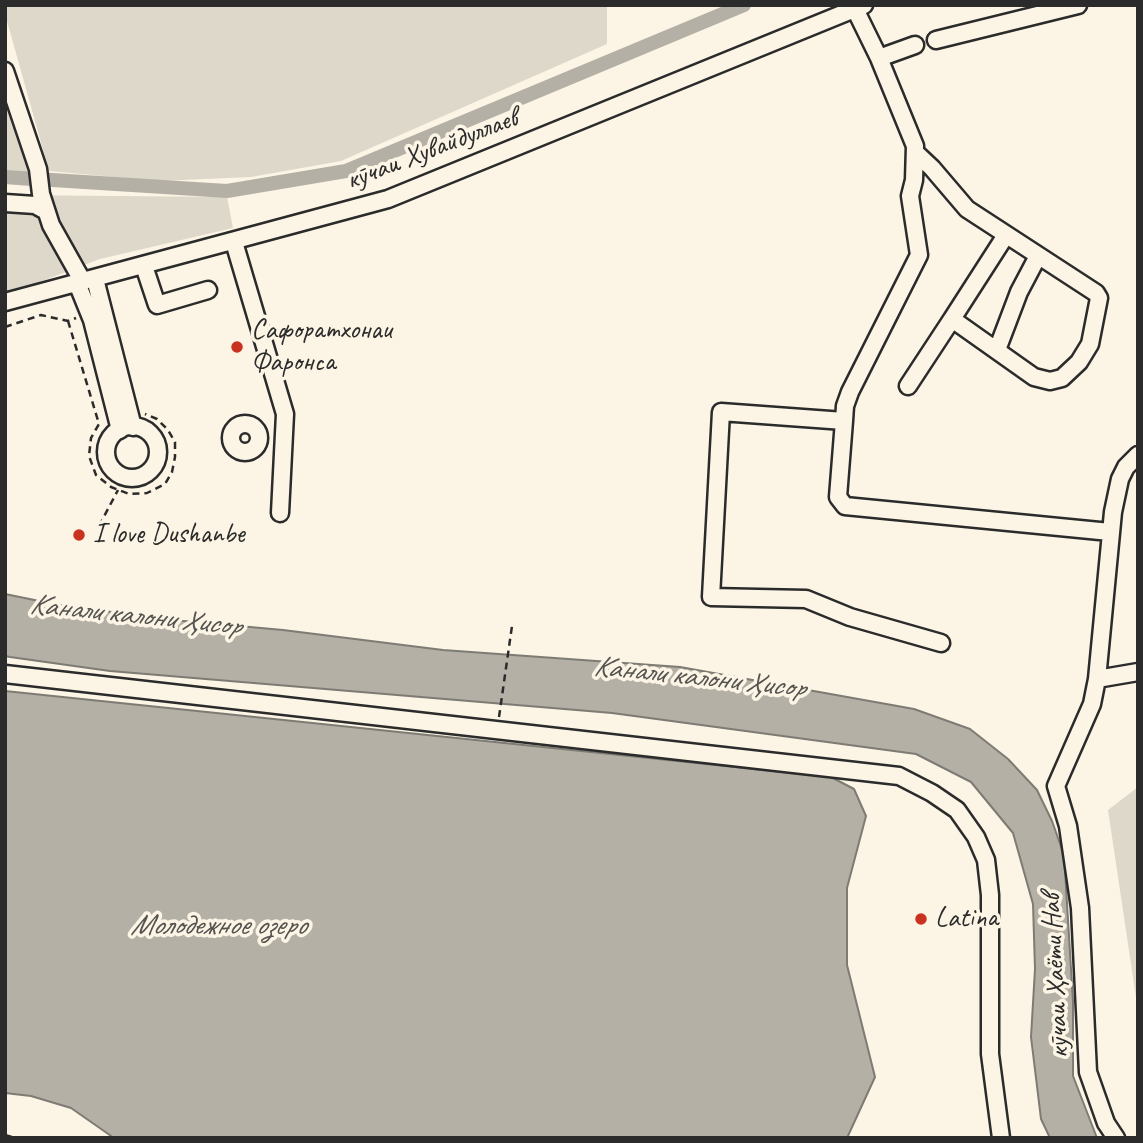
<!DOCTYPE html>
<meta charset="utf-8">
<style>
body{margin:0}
#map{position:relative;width:1143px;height:1143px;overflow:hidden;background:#fcf5e5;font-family:Caveat,sans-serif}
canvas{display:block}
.frame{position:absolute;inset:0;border:7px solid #2b2b2b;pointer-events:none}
</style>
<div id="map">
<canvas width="1143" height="1143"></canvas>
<div class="frame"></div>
</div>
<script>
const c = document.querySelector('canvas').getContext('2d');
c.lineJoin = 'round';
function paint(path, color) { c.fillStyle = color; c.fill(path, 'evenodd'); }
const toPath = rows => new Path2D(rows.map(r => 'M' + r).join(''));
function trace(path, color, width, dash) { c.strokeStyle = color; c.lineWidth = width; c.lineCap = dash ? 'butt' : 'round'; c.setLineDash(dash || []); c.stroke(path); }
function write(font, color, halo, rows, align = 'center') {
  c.font = font + ' Caveat,sans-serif'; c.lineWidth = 7; c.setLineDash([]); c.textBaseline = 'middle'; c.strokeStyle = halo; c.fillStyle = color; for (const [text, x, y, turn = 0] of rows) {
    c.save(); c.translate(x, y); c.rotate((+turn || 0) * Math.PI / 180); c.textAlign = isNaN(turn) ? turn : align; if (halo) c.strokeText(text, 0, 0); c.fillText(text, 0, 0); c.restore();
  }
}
paint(toPath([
 [5,5,607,5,607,44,341,161,251,177,159,181,49,171,5,14],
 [5,61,36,177,37,187,5,184],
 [5,195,227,197,233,228,100,259,5,295],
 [1138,787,1138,1011,1108,810]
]), '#ded8ca');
const water = toPath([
 [5,594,54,604,162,619,283,630,443,650,680,667,914,709,970,729,1008,759,1037,790,1052,821,1064,855,1073,1001,1073,1076,1097,1138,1050,1138,1041,1119,1031,1037,1035,969,1033,904,1013,833,971,782,916,754,612,713,110,671,10,657,5,656,5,594],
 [5,691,831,777,854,789,866,816,847,888,847,965,875,1077,847,1138,114,1138,71,1108,31,1096,5,1093,5,691]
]);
paint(water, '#b4b0a5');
trace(water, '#7d7b74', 2);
trace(toPath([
 [5,177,227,191,346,171,744,5]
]), '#b4b0a5', 14);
const minor = toPath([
 [855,9,879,58,915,146,914,180,910,196,919,255,850,392,845,406,844,421,721,412,711,597,806,599,850,617,941,643],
 [936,40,1078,5],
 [879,58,915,45],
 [5,71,38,169,41,194,51,225,83,282],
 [916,153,932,168,967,209,1096,293,1099,298,1090,344,1079,362,1062,378,1050,381,1034,377,952,319,1006,235],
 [5,203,35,205,46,211],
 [234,242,285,414,280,513],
 [144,266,157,305,208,290],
 [95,279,133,427],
 [77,283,92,320,120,430],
 [5,302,388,199,864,5],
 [997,350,1019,292,1038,256],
 [908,386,952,319],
 [844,421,838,497,845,506,1110,532],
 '231 438a14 14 0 1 1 28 0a14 14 0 1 1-28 0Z',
 '106 452a26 26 0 1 1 52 0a26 26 0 1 1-52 0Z',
 [5,674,899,776,932,793,957,810,976,837,986,860,990,895,990,1054,1001,1138],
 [1097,679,1138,672],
 [1116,1138,1106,1123,1088,1072,1080,908,1068,826,1056,786,1092,704,1097,679,1113,512,1120,479,1126,467,1138,455]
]);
trace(minor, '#2b2b2b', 21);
trace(toPath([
 [68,321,99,424,91,438,89,456,96,475,111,487,129,494,147,493,165,484,172,472,175,457,175,442,168,430,157,419,145,414],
 [5,327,41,315,68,321,76,318],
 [99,526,118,490],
 [499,717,512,626],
 [5,1135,15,1138]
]), '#2b2b2b', 2.5, [7, 5]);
trace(minor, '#fcf5e5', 16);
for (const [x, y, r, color] of [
 [237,347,7,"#c8321e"],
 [79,535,7,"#c8321e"],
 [921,919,7,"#c8321e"]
]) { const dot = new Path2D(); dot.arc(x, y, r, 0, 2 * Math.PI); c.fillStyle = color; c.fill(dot); trace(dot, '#fcf5e5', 2.5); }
write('28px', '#2b2b2b', '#fcf5e5', [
 ["кӯчаи Хувайдуллаев",432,150,-21],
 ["кӯчаи Ҳаёти Нав",1056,976,-93]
]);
write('28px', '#2b2b2b', '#fcf5e5', [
 ["Сафоратхонаи",251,331],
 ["Фаронса",251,363],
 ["I love Dushanbe",93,535],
 ["Latina",935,919]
], 'left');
write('italic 30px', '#545350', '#fcf5e5', [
 ["Канали калони Ҳисор",135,616,6],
 ["Канали калони Ҳисор",699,678,6],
 ["Молодежное озеро",218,926]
]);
</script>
